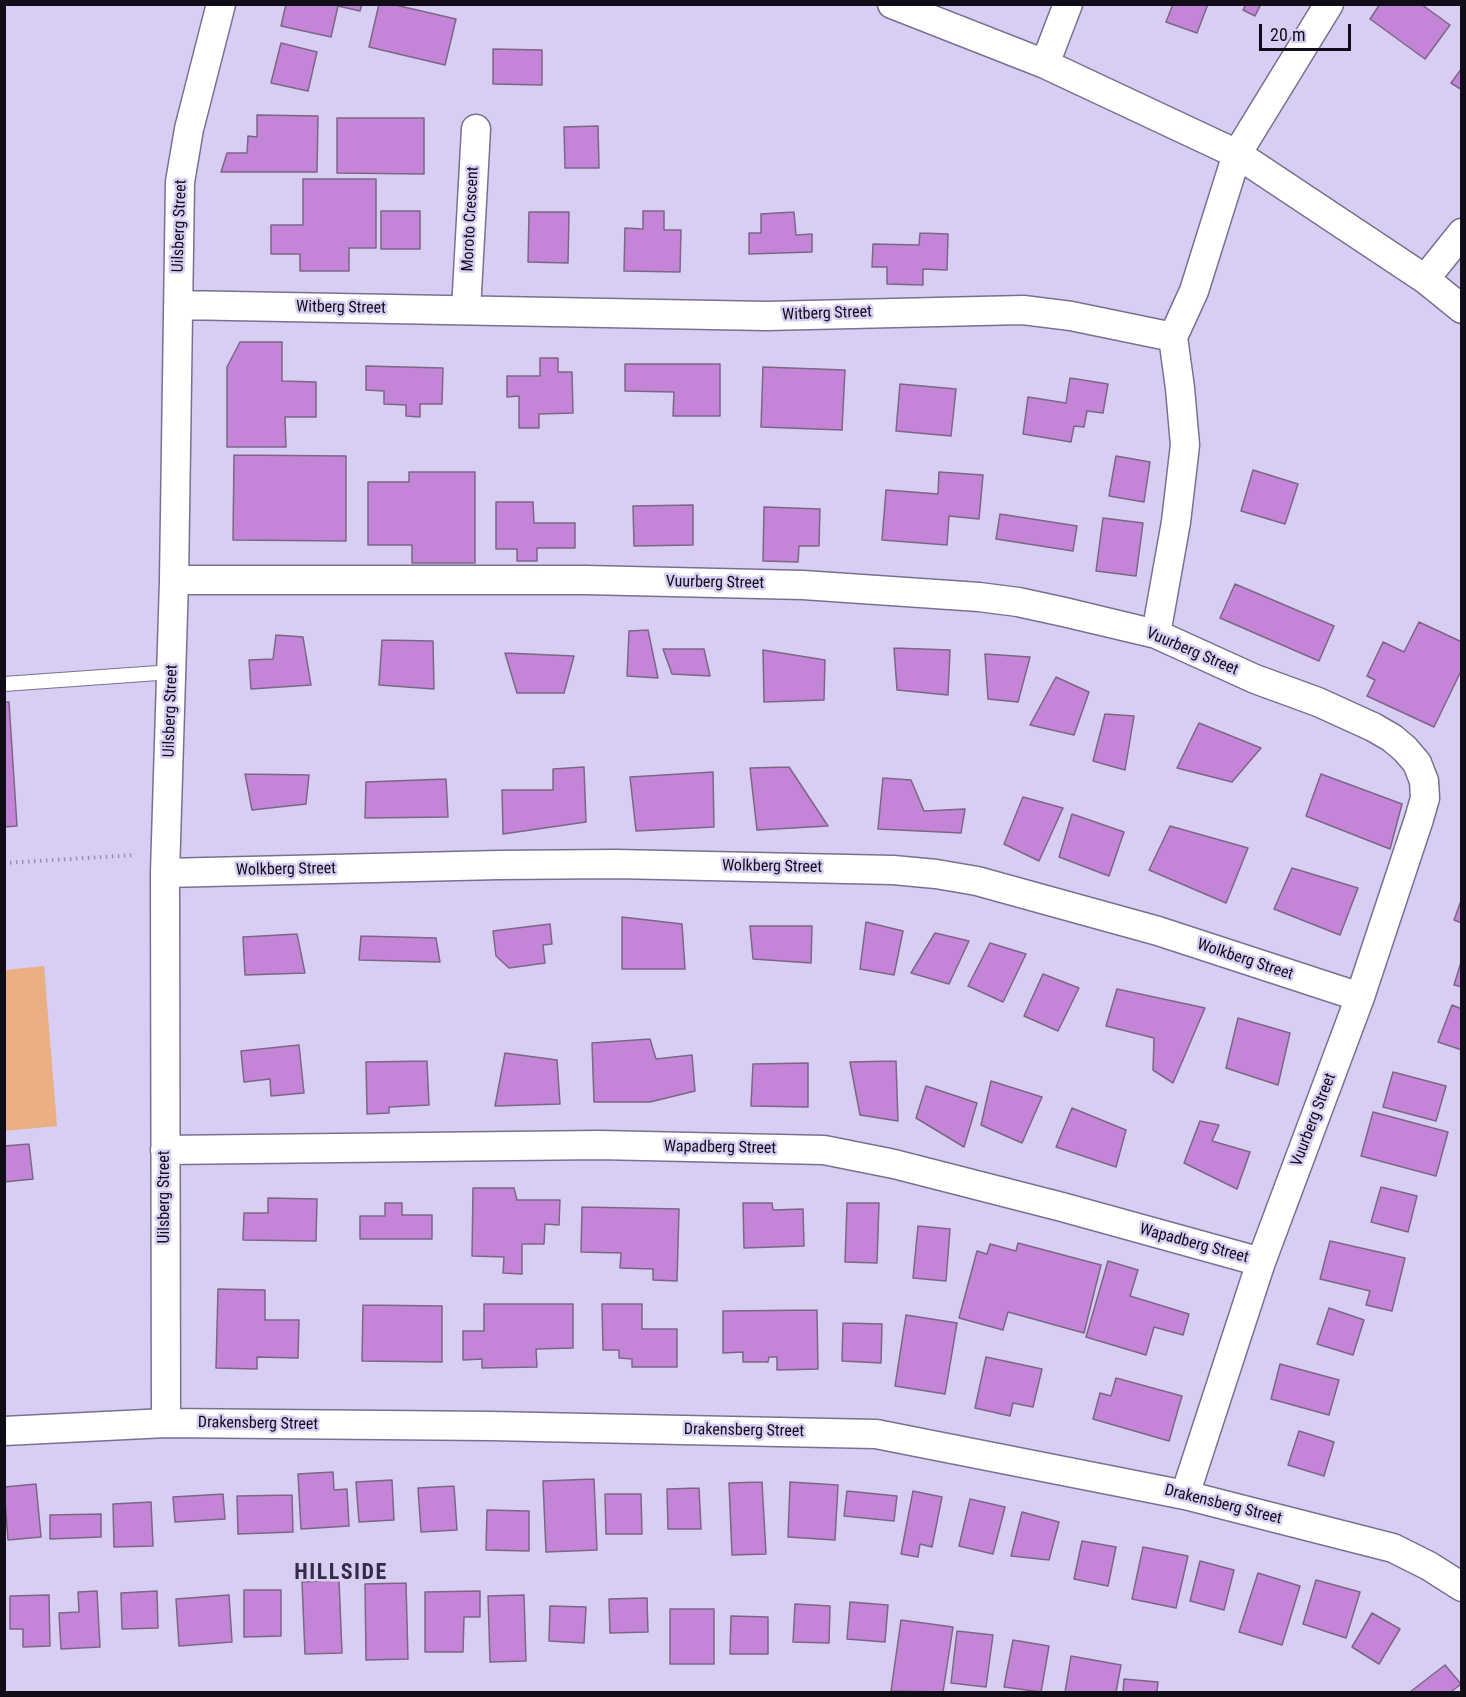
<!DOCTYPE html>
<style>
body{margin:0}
#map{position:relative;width:1466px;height:1697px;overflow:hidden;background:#d8cef3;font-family:"Roboto Condensed",sans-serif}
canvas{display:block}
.frame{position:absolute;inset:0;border:6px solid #100c18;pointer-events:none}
.scale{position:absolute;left:1259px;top:24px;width:92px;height:27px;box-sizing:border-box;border:3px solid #100c18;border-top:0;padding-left:8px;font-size:18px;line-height:21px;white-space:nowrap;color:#100c18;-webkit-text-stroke:4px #d8cef3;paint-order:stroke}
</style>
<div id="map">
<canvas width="1466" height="1697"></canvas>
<div class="frame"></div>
<div class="scale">20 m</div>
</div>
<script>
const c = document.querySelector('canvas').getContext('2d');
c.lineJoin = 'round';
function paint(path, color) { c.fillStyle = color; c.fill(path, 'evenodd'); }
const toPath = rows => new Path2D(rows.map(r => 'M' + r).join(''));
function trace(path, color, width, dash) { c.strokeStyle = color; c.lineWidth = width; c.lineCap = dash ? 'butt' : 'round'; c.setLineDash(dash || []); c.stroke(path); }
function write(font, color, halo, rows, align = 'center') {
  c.font = font + ' "Roboto Condensed",sans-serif'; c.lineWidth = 5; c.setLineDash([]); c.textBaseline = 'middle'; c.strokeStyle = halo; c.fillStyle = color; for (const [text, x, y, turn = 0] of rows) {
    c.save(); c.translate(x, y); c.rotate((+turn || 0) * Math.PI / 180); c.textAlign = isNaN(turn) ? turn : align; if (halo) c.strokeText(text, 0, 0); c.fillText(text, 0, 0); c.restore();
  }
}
paint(toPath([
 [44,966,57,1126,5,1131,5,970]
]), '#eaaf82');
const building = toPath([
 [286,4,362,4,360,11,338,6,331,37,281,26,286,4],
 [379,4,391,4,456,19,445,65,369,47,379,4],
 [1173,4,1208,4,1197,33,1166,22,1173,4],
 [1246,4,1261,4,1255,16,1243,10,1246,4],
 [1380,4,1421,4,1450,25,1425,59,1370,19,1380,4],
 [281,43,317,52,308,91,271,83,281,43],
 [493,49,542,50,542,85,493,84,493,49],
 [1462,68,1462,90,1451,83,1462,68],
 [257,115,318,116,317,172,221,172,227,153,247,153,248,136,257,137,257,115],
 [337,118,424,118,424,174,337,173,337,118],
 [598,126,599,168,565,168,564,127,598,126],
 [303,179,376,179,376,248,349,248,349,271,300,271,300,254,271,254,271,225,303,225,303,179],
 [381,211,420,211,420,249,381,249,381,211],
 [643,211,664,211,664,230,681,230,680,272,624,271,625,228,643,229,643,211],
 [529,212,569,212,568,263,528,262,529,212],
 [794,212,796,235,812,234,812,252,749,254,749,233,761,233,761,214,794,212],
 [920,233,948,234,947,270,923,269,923,285,887,284,887,267,872,267,873,244,919,245,920,233],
 [240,342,282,342,282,381,316,382,316,417,285,417,286,447,227,447,227,367,240,342],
 [540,358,558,358,558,372,572,372,573,413,539,414,539,428,519,428,519,396,507,397,507,376,540,376,540,358],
 [625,364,720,364,720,416,673,416,674,392,625,391,625,364],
 [366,366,443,368,442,404,420,404,420,417,406,416,406,405,384,404,384,391,366,390,366,366],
 [763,367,845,370,842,430,761,427,763,367],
 [1070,378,1108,384,1103,413,1087,411,1084,427,1074,426,1071,442,1023,434,1028,397,1066,403,1070,378],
 [900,384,956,389,951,436,896,431,900,384],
 [234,455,346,456,346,541,233,540,234,455],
 [1116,456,1150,462,1144,502,1109,496,1116,456],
 [1253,470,1298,484,1285,524,1241,511,1253,470],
 [409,472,475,472,475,563,412,563,412,545,368,545,368,482,409,482,409,472],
 [939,472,983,475,979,519,949,516,947,545,882,540,886,490,938,494,939,472],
 [496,502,533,502,534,523,575,523,575,548,537,548,537,561,517,561,517,549,496,549,496,502],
 [693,505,693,545,634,546,633,506,693,505],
 [764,507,820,509,819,546,799,546,798,562,763,561,764,507],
 [1000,514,1077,526,1073,551,996,539,1000,514],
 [1103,518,1143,523,1136,576,1096,571,1103,518],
 [1235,584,1334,626,1319,661,1220,618,1235,584],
 [1419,622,1462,642,1462,669,1434,727,1367,696,1375,680,1367,676,1383,642,1404,652,1419,622],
 [648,630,658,678,627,676,629,631,648,630],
 [276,635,303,637,311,685,251,689,249,660,273,659,276,635],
 [382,640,433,641,434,689,379,685,382,640],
 [894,648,950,650,948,695,897,690,894,648],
 [663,649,704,649,710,676,672,674,663,649],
 [763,650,825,660,824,700,764,702,763,650],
 [505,653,574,656,564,693,517,693,505,653],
 [985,654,1030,657,1018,702,988,699,985,654],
 [1056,677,1089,692,1074,735,1030,725,1056,677],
 [4,702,9,702,17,826,4,827,4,702],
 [1105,714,1134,716,1125,770,1093,761,1105,714],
 [1199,723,1261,748,1232,782,1177,768,1199,723],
 [584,767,586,822,503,834,502,790,553,790,553,769,584,767],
 [789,767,828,826,757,830,750,768,789,767],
 [713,772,714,827,636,831,630,777,713,772],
 [245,774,309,775,306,804,252,810,245,774],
 [1321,774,1402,804,1390,849,1306,816,1321,774],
 [883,778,911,780,924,811,965,809,961,833,878,829,883,778],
 [446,779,448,817,365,818,366,782,446,779],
 [1023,797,1063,808,1039,861,1004,844,1023,797],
 [1072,814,1124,832,1109,876,1059,857,1072,814],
 [1170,826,1248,848,1226,903,1149,870,1170,826],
 [1292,868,1358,888,1340,935,1274,909,1292,868],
 [1462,898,1462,923,1454,920,1462,898],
 [622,917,682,924,685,969,622,969,622,917],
 [866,922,903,931,894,975,860,969,866,922],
 [550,924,552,944,543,945,545,963,509,968,496,956,493,931,550,924],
 [750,926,812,926,811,963,753,959,750,926],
 [935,933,969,941,949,984,911,973,935,933],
 [297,934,305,973,245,975,243,937,297,934],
 [361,936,436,938,440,962,359,960,361,936],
 [990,943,1026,954,1003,1002,968,986,990,943],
 [1462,959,1462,987,1454,985,1462,959],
 [1043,974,1079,988,1058,1031,1024,1016,1043,974],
 [1117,989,1205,1008,1173,1083,1153,1070,1154,1038,1106,1026,1117,989],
 [1452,1005,1462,1009,1462,1050,1438,1042,1452,1005],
 [1238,1018,1290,1033,1278,1085,1226,1068,1238,1018],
 [650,1039,656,1059,692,1055,695,1091,650,1102,594,1102,592,1043,650,1039],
 [299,1045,304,1093,271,1096,270,1079,244,1082,241,1051,299,1045],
 [505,1053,557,1060,560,1104,495,1106,505,1053],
 [427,1061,429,1105,389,1107,389,1113,367,1114,366,1062,427,1061],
 [896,1061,898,1121,860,1115,850,1062,896,1061],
 [808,1063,808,1107,751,1106,753,1064,808,1063],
 [1393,1072,1446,1086,1436,1121,1383,1107,1393,1072],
 [991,1081,1042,1097,1022,1143,981,1125,991,1081],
 [926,1086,977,1103,964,1147,916,1118,926,1086],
 [1072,1108,1126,1130,1116,1167,1056,1147,1072,1108],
 [1373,1112,1448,1132,1436,1176,1361,1156,1373,1112],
 [1200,1121,1219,1125,1212,1141,1250,1152,1237,1189,1184,1163,1200,1121],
 [29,1144,33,1179,4,1182,4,1146,29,1144],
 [1381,1187,1417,1196,1408,1232,1371,1222,1381,1187],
 [473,1188,514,1188,517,1200,560,1200,559,1225,545,1224,544,1244,522,1244,522,1274,503,1273,504,1257,472,1256,473,1188],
 [268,1198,317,1199,316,1241,243,1240,244,1213,268,1213,268,1198],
 [385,1203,402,1203,402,1215,432,1215,432,1239,360,1239,360,1216,385,1216,385,1203],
 [743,1203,772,1203,773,1210,803,1209,804,1246,744,1248,743,1203],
 [847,1203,879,1203,877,1263,845,1262,847,1203],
 [582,1207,679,1209,677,1281,653,1280,653,1269,620,1268,621,1253,581,1252,582,1207],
 [918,1226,950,1229,946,1281,913,1278,918,1226],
 [1330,1241,1405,1258,1392,1311,1366,1305,1370,1291,1320,1279,1330,1241],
 [1018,1243,1101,1265,1084,1333,1008,1312,1003,1330,959,1318,977,1251,987,1254,990,1244,1016,1251,1018,1243],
 [1108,1261,1138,1270,1130,1296,1189,1314,1183,1335,1154,1327,1146,1355,1086,1337,1108,1261],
 [218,1289,265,1290,265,1320,299,1320,298,1358,257,1357,257,1369,216,1368,218,1289],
 [484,1304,573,1304,573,1348,536,1349,537,1367,482,1368,482,1359,463,1360,463,1331,484,1331,484,1304],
 [602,1304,642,1304,642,1329,677,1329,677,1367,632,1367,632,1359,619,1358,619,1350,603,1350,602,1304],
 [363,1305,442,1306,442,1362,362,1361,363,1305],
 [1329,1308,1364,1320,1353,1355,1317,1344,1329,1308],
 [817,1310,818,1369,777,1370,777,1357,769,1357,768,1362,743,1362,743,1352,723,1353,723,1311,817,1310],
 [906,1315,957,1323,945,1394,895,1386,906,1315],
 [843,1323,882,1324,881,1363,842,1361,843,1323],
 [986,1357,1042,1369,1033,1407,1013,1403,1010,1416,975,1408,986,1357],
 [1280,1364,1339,1380,1329,1415,1271,1399,1280,1364],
 [1116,1378,1182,1396,1169,1441,1093,1419,1100,1393,1111,1396,1116,1378],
 [1299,1431,1334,1442,1324,1476,1288,1465,1299,1431],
 [333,1472,334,1490,347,1489,349,1526,301,1529,298,1474,333,1472],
 [594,1479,597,1550,546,1552,543,1481,594,1479],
 [392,1480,394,1520,359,1522,356,1482,392,1480],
 [762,1482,766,1554,732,1555,729,1483,762,1482],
 [790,1482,838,1485,835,1540,788,1537,790,1482],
 [36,1484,41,1537,8,1540,4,1487,36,1484],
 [454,1486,457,1530,421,1532,418,1488,454,1486],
 [699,1488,701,1529,668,1529,667,1489,699,1488],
 [847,1491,897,1496,894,1521,844,1516,847,1491],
 [913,1491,942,1497,932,1547,920,1544,918,1557,901,1554,913,1491],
 [223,1494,225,1519,175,1522,173,1497,223,1494],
 [605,1494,641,1494,642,1534,606,1534,605,1494],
 [292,1495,293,1532,238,1534,237,1496,292,1495],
 [970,1499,1005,1507,993,1554,959,1546,970,1499],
 [151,1502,153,1546,114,1547,113,1504,151,1502],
 [487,1510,529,1511,529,1551,486,1550,487,1510],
 [1022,1512,1059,1522,1049,1560,1011,1556,1022,1512],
 [101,1514,101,1537,50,1539,50,1515,101,1514],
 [1082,1541,1116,1547,1108,1586,1074,1579,1082,1541],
 [1143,1547,1188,1556,1176,1608,1132,1599,1143,1547],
 [1200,1561,1234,1570,1224,1610,1190,1601,1200,1561],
 [1258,1573,1300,1586,1282,1645,1239,1632,1258,1573],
 [339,1580,342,1653,305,1654,302,1582,339,1580],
 [1316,1580,1360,1592,1346,1638,1303,1624,1316,1580],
 [406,1583,408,1659,366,1660,365,1584,406,1583],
 [244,1590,281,1590,281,1636,244,1637,244,1590],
 [97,1591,100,1647,61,1649,59,1613,79,1612,78,1592,97,1591],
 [157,1591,158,1628,122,1629,121,1593,157,1591],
 [480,1591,480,1617,464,1617,463,1652,425,1652,425,1592,480,1591],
 [49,1595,50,1646,23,1647,23,1629,10,1629,10,1596,49,1595],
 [229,1595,232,1642,179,1646,176,1599,229,1595],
 [524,1595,526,1661,490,1662,488,1596,524,1595],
 [647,1598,648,1632,610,1633,609,1599,647,1598],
 [850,1602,888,1605,885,1642,847,1639,850,1602],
 [795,1604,830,1606,829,1643,793,1642,795,1604],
 [550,1606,586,1607,584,1643,549,1641,550,1606],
 [670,1609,714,1609,714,1664,670,1664,670,1609],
 [1372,1613,1400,1629,1379,1664,1352,1647,1372,1613],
 [731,1616,768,1617,768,1654,730,1654,731,1616],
 [901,1620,953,1627,943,1692,891,1691,901,1620],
 [957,1631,993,1635,986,1687,951,1683,957,1631],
 [1013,1640,1049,1646,1041,1692,1004,1687,1013,1640],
 [1071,1656,1121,1665,1116,1692,1065,1692,1071,1656],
 [1445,1665,1461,1684,1451,1692,1410,1692,1445,1665],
 [1124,1679,1158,1682,1157,1692,1123,1692,1124,1679]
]);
paint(building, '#c485d8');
trace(building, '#7c6683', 1.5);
const lane = toPath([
 [4,684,172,672]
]);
const street = toPath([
 [892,4,1045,64,1237,154,1425,279,1462,309],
 [1045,64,1068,4],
 [1425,279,1462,233],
 [178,305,766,316,1023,310,1071,316,1173,337,1180,388,1185,445,1176,522,1156,634],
 [466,310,476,129],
 [1173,337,1194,291,1237,154,1329,4],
 [174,580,585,580,803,585,979,597,1018,602,1064,612,1156,634,1255,679,1318,702,1373,727,1392,738,1405,749,1417,763,1424,781,1425,798,1419,819,1360,997,1261,1262,1185,1495],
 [165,873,499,865,615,864,893,870,936,874,977,881,1158,931,1360,997],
 [165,1150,599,1145,824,1150,894,1164,1062,1207,1261,1262],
 [166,1423,165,873,174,580,180,182,189,129,221,4],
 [4,1431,166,1423,490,1426,876,1434,1185,1495,1393,1548,1429,1566,1462,1587]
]);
trace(lane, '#797091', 16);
trace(street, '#797091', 31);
trace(toPath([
 [4,863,135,855]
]), '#9890ad', 4, [1.5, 4.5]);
trace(lane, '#fff', 14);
trace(street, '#fff', 28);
write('16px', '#100c18', '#d8cef3', [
 ["Moroto Crescent",471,219,-87],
 ["Uilsberg Street",180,226,-88],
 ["Witberg Street",341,308,1],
 ["Witberg Street",827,314,-2],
 ["Vuurberg Street",715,583,1],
 ["Vuurberg Street",1192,652,23],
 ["Uilsberg Street",171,711,-88],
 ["Wolkberg Street",772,867,1],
 ["Wolkberg Street",286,870,-1],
 ["Wolkberg Street",1245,960,18],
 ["Vuurberg Street",1314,1120,-69],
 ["Wapadberg Street",720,1148,1],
 ["Uilsberg Street",165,1197,-90],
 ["Wapadberg Street",1194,1244,15],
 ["Drakensberg Street",258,1424,1],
 ["Drakensberg Street",744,1431,1],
 ["Drakensberg Street",1223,1505,14]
]);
c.letterSpacing = '1.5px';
write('bold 22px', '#342b48', '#d8cef3', [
 ["HILLSIDE",341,1573]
]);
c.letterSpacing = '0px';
</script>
